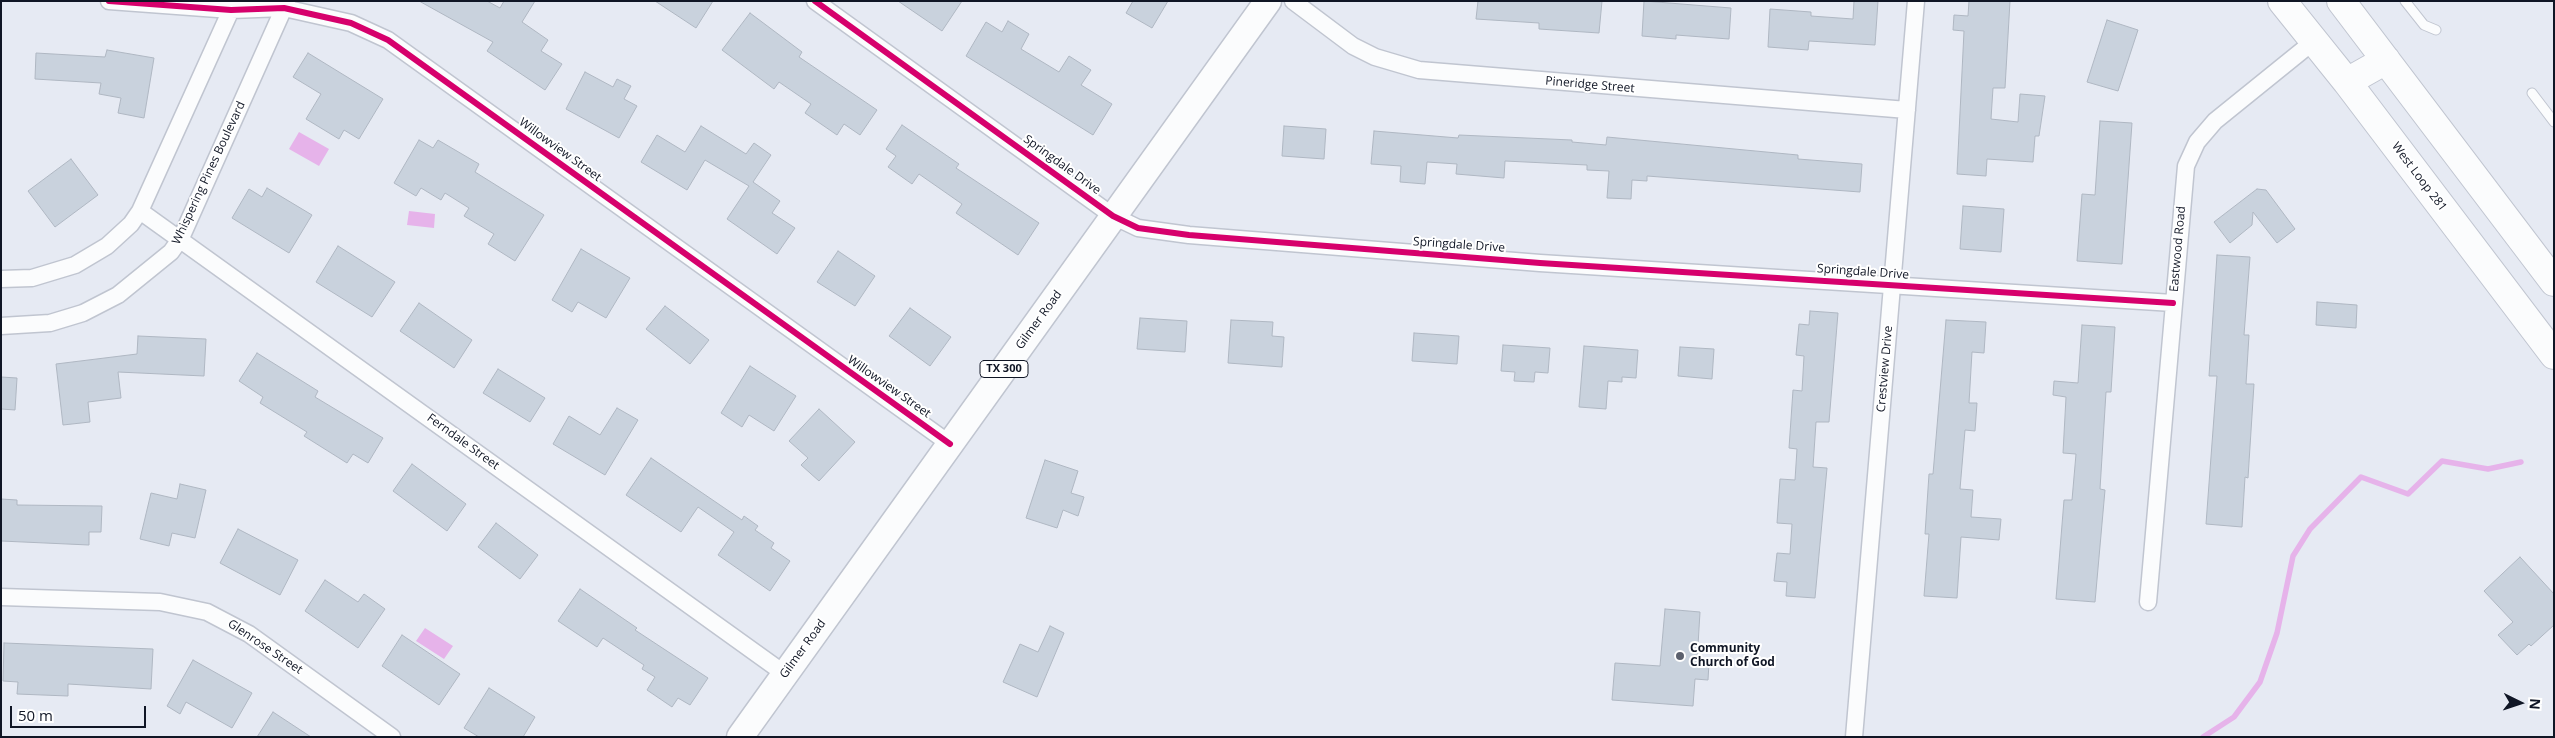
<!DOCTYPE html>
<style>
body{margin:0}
#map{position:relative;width:2555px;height:738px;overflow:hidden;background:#e6eaf3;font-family:"Open Sans",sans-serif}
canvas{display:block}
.frame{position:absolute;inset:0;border:2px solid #101625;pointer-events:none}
.north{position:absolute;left:2495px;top:678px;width:50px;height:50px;-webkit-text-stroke:4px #fff;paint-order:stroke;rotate:94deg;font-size:14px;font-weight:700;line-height:20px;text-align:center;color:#101625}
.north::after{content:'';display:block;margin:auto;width:18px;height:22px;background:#101625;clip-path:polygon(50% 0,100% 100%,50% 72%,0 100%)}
.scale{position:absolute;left:10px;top:706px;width:136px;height:22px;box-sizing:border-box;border:2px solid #101625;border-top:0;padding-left:6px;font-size:15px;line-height:18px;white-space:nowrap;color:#101625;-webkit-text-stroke:4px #fff;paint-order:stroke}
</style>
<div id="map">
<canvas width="2555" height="738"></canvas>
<div class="frame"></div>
<div class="north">N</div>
<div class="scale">50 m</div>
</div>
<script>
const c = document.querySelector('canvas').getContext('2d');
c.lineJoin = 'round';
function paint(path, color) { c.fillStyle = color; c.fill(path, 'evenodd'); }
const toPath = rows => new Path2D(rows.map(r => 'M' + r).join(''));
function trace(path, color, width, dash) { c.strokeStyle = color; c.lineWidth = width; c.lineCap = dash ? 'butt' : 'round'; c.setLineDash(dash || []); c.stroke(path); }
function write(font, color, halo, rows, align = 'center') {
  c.font = font + ' "Open Sans",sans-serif'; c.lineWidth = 4; c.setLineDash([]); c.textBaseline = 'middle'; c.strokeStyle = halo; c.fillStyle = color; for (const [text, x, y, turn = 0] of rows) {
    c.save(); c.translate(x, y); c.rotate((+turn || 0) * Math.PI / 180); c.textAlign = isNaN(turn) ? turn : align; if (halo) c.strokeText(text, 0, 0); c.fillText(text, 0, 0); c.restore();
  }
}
paint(toPath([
 [299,132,329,149,319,166,289,149],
 [409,211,435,214,434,228,407,225],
 [425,628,453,646,444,659,416,641]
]), '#e6b3ea');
trace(toPath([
 [2203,737,2234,717,2260,682,2277,633,2293,556,2310,529,2361,477,2408,494,2442,461,2488,469,2521,462]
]), '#e6b3ea', 5.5);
const building = toPath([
 [419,1,487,1,500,8,504,1,535,1,522,22,548,40,541,51,562,64,545,90,487,51,493,42,419,1],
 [655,1,713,1,696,28,655,1],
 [898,1,962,1,942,31,898,1],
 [1133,1,1168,1,1152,28,1126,13,1133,1],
 [1478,1,1602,1,1599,33,1539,29,1539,23,1476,19,1478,1],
 [1644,1,1731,8,1729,39,1676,35,1676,39,1642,36,1644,1],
 [1854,1,1878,1,1875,45,1809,41,1808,50,1768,47,1770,9,1811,12,1811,16,1853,19,1854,1],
 [1969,1,2010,1,2005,88,1993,88,1991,119,2018,122,2020,94,2045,96,2039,136,2035,136,2033,162,1987,159,1986,176,1957,174,1964,31,1953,30,1954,15,1968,16,1969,1],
 [750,13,802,52,799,57,877,110,860,135,844,124,837,135,805,113,811,104,779,82,774,89,722,50,750,13],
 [2107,20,2138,30,2118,91,2087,82,2107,20],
 [1008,21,1029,34,1021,49,1059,72,1069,56,1091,70,1081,85,1112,104,1093,135,966,56,986,22,1002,32,1008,21],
 [107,50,154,58,144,118,118,113,121,98,99,94,101,83,35,79,36,53,105,57,107,50],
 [308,53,383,99,359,139,344,130,339,139,306,119,321,94,293,77,308,53],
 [585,72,613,87,617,79,631,86,624,99,637,106,619,138,566,109,585,72],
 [2100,121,2132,123,2122,264,2077,261,2082,194,2095,195,2100,121],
 [902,125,959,164,956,168,1039,223,1018,255,956,213,962,204,919,174,912,184,888,167,896,156,886,149,902,125],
 [701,126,746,154,754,143,771,155,753,182,780,201,772,213,795,228,777,254,727,219,749,186,705,160,687,190,641,162,657,135,685,152,701,126],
 [1284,126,1326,129,1324,159,1282,156,1284,126],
 [1374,131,1458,138,1459,135,1572,140,1572,142,1606,145,1607,137,1798,155,1798,159,1862,164,1860,192,1647,176,1647,181,1632,180,1631,199,1607,198,1609,171,1587,170,1587,165,1505,161,1504,178,1456,174,1457,164,1427,162,1425,184,1400,182,1401,166,1371,164,1374,131],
 [419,140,433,148,438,140,479,164,475,172,544,215,515,261,488,244,494,234,464,216,469,208,445,193,441,200,421,188,416,196,394,183,419,140],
 [71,159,98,195,55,227,28,191,71,159],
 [267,188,312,215,289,253,232,218,249,189,262,197,267,188],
 [2257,189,2266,190,2295,229,2277,243,2253,212,2252,225,2230,243,2214,222,2257,189],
 [1963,206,2004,209,2001,252,1960,249,1963,206],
 [338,246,395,282,372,317,316,282,338,246],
 [581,249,630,278,606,318,578,302,572,312,552,300,581,249],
 [838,251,875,276,855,306,817,282,838,251],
 [2217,255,2250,257,2244,335,2249,335,2246,384,2254,384,2248,478,2245,477,2242,527,2206,524,2217,376,2209,376,2217,255],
 [2317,302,2357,305,2356,328,2316,325,2317,302],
 [419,303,472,340,454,368,400,331,419,303],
 [665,306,709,340,690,364,646,329,665,306],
 [910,308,951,337,930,366,889,336,910,308],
 [1810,311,1838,313,1829,422,1816,422,1813,467,1827,468,1815,598,1786,596,1787,582,1774,581,1777,553,1790,554,1792,524,1777,523,1780,479,1795,480,1797,449,1789,448,1793,390,1802,391,1804,356,1796,355,1799,324,1809,325,1810,311],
 [1140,318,1187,321,1185,352,1137,349,1140,318],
 [1231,320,1273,322,1272,336,1284,337,1282,367,1228,363,1231,320],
 [1946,320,1986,322,1984,353,1972,352,1969,403,1977,403,1975,431,1965,430,1960,489,1973,490,1971,517,2001,519,1999,540,1961,537,1957,598,1924,596,1929,534,1925,534,1929,474,1933,474,1946,320],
 [2082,325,2115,327,2111,392,2106,392,2100,489,2105,490,2095,602,2056,599,2064,500,2072,500,2076,454,2063,453,2066,397,2053,395,2054,381,2078,383,2082,325],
 [1414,333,1459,336,1457,364,1412,361,1414,333],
 [138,336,206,339,204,376,118,372,121,398,88,402,90,422,63,425,56,364,137,354,138,336],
 [1503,345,1550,348,1548,373,1535,372,1534,382,1514,381,1515,372,1501,371,1503,345],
 [1584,346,1638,350,1636,378,1622,377,1622,382,1608,381,1606,409,1579,407,1584,346],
 [1680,347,1714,349,1712,379,1678,376,1680,347],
 [257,353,318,391,315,397,383,438,368,463,353,454,347,463,304,436,307,432,260,403,263,397,239,381,257,353],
 [750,366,796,396,774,431,749,415,742,427,721,413,750,366],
 [498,369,545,398,530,422,483,393,498,369],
 [1,377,17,378,15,410,1,409,1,377],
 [617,408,638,420,605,475,553,444,569,416,600,435,617,408],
 [819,409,855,442,819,481,801,465,808,458,789,441,819,409],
 [651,458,742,520,744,516,758,526,755,530,774,543,771,548,790,561,770,591,718,555,734,532,698,507,681,532,626,495,651,458],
 [1045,460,1078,471,1071,493,1084,497,1078,516,1063,510,1057,528,1026,518,1045,460],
 [412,464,466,504,447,531,393,491,412,464],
 [180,484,206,490,195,538,172,533,169,546,140,539,151,493,177,499,180,484],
 [1,499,17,500,17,505,102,506,101,532,89,532,89,545,1,541,1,499],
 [496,523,538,555,520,579,478,547,496,523],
 [238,529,298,560,280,595,220,563,238,529],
 [2520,557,2554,594,2554,625,2531,646,2529,644,2517,655,2498,635,2513,622,2484,591,2520,557],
 [325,580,358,602,364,594,385,609,358,648,305,611,325,580],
 [580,589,637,628,635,630,708,678,690,705,678,698,672,707,647,690,655,677,642,669,644,665,603,638,597,647,558,621,580,589],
 [1665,609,1700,612,1697,662,1709,663,1708,680,1695,679,1693,706,1612,700,1615,663,1660,666,1665,609],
 [1050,626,1064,633,1037,697,1003,682,1020,644,1038,652,1050,626],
 [402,635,460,674,439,705,382,666,402,635],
 [4,643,153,649,151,689,68,684,68,696,17,694,18,682,3,681,4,643],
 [193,660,252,693,232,728,186,702,180,714,167,706,193,660],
 [489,688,535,717,523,737,479,737,464,728,489,688],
 [273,712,311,737,257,737,273,712]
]);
paint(building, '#c9d2dd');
trace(building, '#afb7c2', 1);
const service = toPath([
 [2405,1,2424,25,2436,30],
 [2532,93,2554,122]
]);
const minor = toPath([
 [109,1,231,10,284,8,351,23,388,40,950,444],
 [815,1,1113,216,1138,228,1189,235,1540,263,2173,303],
 [1293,1,1353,46,1375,57,1419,70,1907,110],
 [140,211,785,674],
 [1,279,32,278,75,265,107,246,131,224,140,211,235,1],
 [1,326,50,323,83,313,118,295,171,252,181,238,287,1],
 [1,597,160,602,207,612,249,634,392,737],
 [2148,602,2186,166,2197,142,2215,121,2314,41],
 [1854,737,1916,1]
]);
const primary = toPath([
 [740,737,1268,1]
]);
const trunk = toPath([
 [2282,1,2347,82,2554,355],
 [2341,1,2554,282],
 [2347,82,2386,60]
]);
trace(service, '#c0c5d0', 11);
trace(minor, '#c0c5d0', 19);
trace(primary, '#c0c5d0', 29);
trace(trunk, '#c0c5d0', 30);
trace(service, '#fbfcfd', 9);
trace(minor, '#fbfcfd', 16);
trace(primary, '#fbfcfd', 26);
trace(trunk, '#fbfcfd', 28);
trace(toPath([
 [109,1,231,10,284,8,351,23,388,40,950,444],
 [815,1,1113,216,1138,228,1189,235,1540,263,2173,303]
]), '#d6006c', 6);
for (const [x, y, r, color] of [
 [1680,656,5,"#5b606d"]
]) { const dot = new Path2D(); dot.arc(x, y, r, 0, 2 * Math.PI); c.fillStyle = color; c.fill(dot); trace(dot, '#fff', 2); }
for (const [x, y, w] of [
 [1004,369,48]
]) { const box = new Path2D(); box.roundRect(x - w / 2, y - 8.5, w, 17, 4); c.fillStyle = '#fff'; c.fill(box); trace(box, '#101625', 1); }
write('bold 11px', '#101625', null, [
 ["TX 300",1004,369]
]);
write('12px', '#101625', '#fff', [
 ["Pineridge Street",1590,85,5],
 ["Willowview Street",560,150,36],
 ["Springdale Drive",1062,165,36],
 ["Whispering Pines Boulevard",209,173,-65],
 ["West Loop 281",2419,177,53],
 ["Springdale Drive",1459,245,4],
 ["Eastwood Road",2178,249,-85],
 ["Springdale Drive",1863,272,4],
 ["Gilmer Road",1039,320,-54],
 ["Crestview Drive",1885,369,-85],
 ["Willowview Street",889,387,35],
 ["Ferndale Street",463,442,36],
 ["Glenrose Street",265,647,34],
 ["Gilmer Road",803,649,-54]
]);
write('bold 12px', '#101625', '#fff', [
 ["Community",1690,649],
 ["Church of God",1690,663]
], 'left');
</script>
